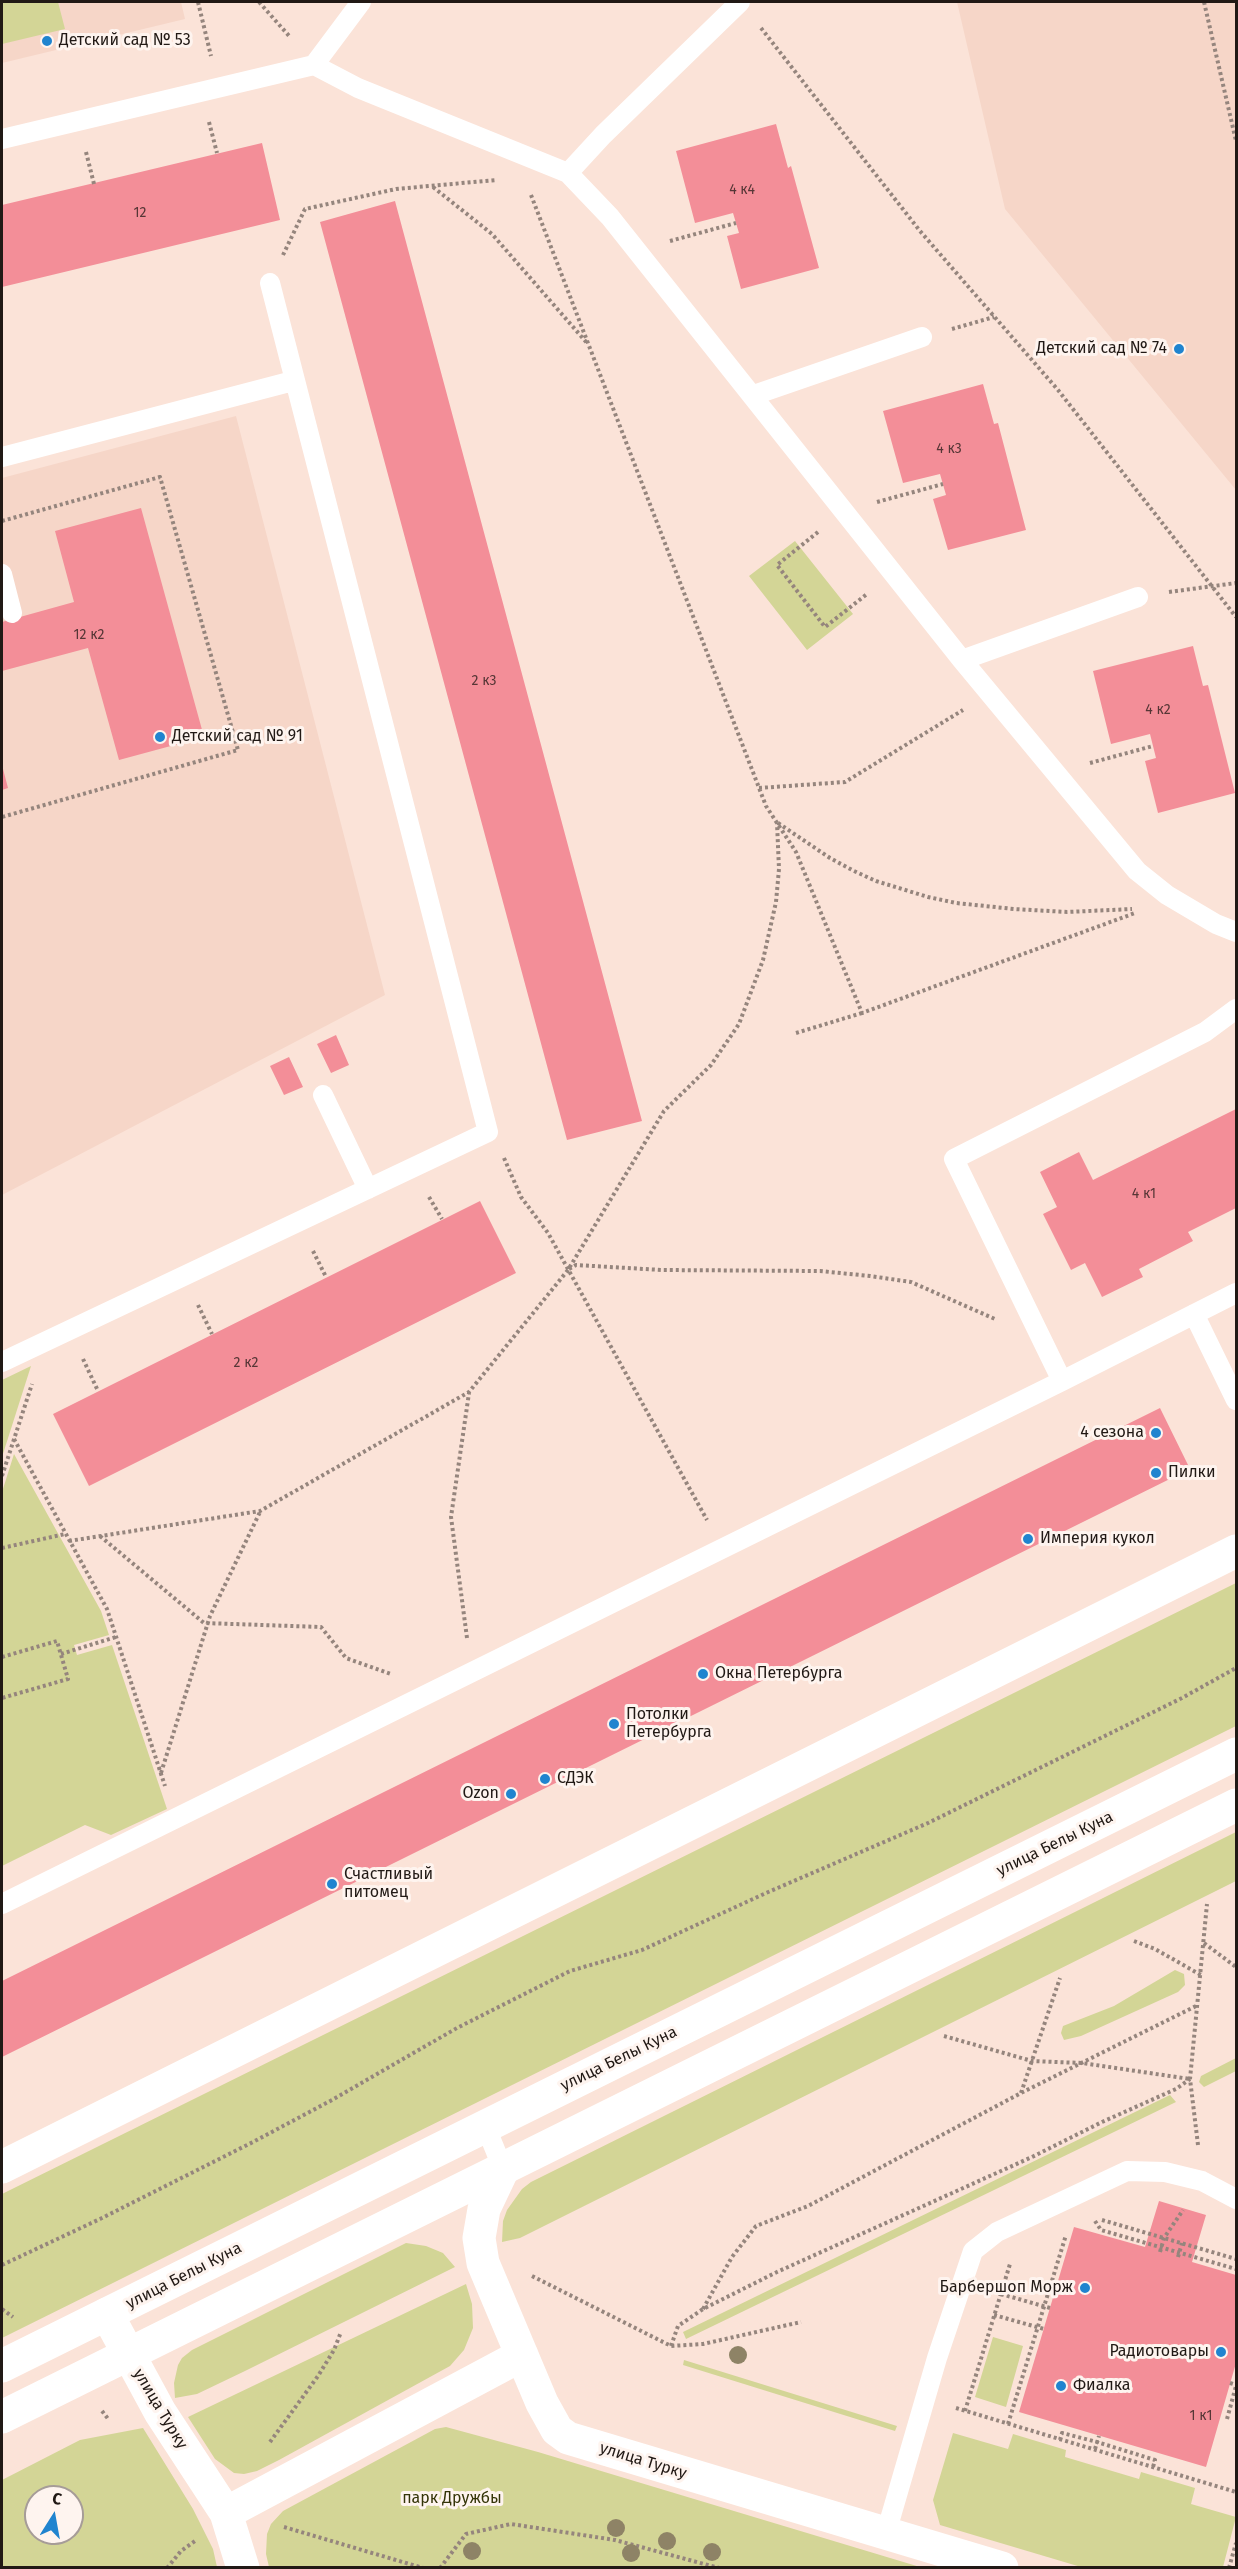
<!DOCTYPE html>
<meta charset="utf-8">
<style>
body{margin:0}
#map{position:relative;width:1238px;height:2569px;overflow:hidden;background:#fbe3d8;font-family:"Fira Sans",sans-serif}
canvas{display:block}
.frame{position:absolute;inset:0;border:3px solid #211915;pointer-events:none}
.north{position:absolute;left:24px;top:2485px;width:60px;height:60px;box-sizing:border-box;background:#fef4ef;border:2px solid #a69c98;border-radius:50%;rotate:11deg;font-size:16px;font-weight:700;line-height:24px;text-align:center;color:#211915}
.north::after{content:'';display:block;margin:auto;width:21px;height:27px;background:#2084cf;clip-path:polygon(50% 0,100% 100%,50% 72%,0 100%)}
</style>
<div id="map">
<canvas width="1238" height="2569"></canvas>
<div class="frame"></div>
<div class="north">С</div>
</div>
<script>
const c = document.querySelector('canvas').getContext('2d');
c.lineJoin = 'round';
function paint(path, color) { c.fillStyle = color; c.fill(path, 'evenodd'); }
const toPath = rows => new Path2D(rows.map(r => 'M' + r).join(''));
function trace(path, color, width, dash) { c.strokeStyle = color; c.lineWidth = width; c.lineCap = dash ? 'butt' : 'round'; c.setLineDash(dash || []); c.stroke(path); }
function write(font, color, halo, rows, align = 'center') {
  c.font = font + ' "Fira Sans",sans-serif'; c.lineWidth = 6; c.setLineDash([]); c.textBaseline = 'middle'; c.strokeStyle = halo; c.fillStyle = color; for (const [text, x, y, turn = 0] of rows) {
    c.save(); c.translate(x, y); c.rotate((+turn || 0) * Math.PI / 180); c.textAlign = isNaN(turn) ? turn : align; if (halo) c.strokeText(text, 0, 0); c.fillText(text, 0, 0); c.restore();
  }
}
paint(toPath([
 [2,2,181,2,185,19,2,63],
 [957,2,1236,2,1236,490,1005,209],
 [236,416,385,995,2,1195,2,478]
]), '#f6d6c8');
paint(toPath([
 [2,2,58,2,65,29,2,44],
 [795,541,853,614,807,650,749,576],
 [31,1366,2,1457,2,1380],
 [14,1454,101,1611,109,1635,74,1645,77,1655,112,1645,167,1809,111,1835,85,1825,2,1866,2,1492],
 [1236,1583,1236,1726,2,2338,2,2194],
 [1236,1832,1236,1881,520,2238,502,2242,503,2221,507,2210,522,2189,531,2182],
 [1175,1970,1184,1974,1185,1985,1178,1992,1081,2036,1064,2040,1061,2033,1063,2026,1114,2006],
 [1236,2058,1236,2071,1204,2087,1199,2082,1201,2076],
 [1170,2095,1176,2102,686,2339,683,2332],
 [406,2243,426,2246,443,2253,455,2267,245,2371,197,2394,175,2398,174,2383,178,2365,182,2358,192,2350],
 [466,2284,472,2304,473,2328,464,2350,450,2366,279,2460,257,2471,244,2474,234,2473,215,2459,188,2417],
 [993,2337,1023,2346,1006,2407,975,2397],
 [684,2360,897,2426,895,2431,683,2365],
 [446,2427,538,2452,920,2567,269,2567,266,2554,267,2534,271,2524,283,2511,435,2429],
 [143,2428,193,2509,213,2549,217,2567,2,2567,2,2480,80,2440],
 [36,2497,72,2497,72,2533,36,2533],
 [953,2433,1008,2449,1013,2434,1066,2450,1065,2457,1139,2479,1141,2472,1195,2488,1191,2504,1236,2517,1223,2567,1081,2567,940,2525,933,2500]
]), '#d3d596');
paint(toPath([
 [776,124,788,168,791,166,819,268,741,289,727,236,739,233,733,213,695,223,676,151],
 [262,143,280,220,2,287,2,205],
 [395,201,642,1121,567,1140,320,222],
 [983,384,994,424,998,423,1026,530,948,550,933,499,946,495,940,474,903,483,883,411],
 [141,508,204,737,119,760,88,648,2,671,2,622,74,602,55,531],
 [1193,646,1203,686,1208,685,1235,793,1158,813,1145,761,1156,758,1150,734,1111,744,1093,671],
 [2,765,8,788,2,790],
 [336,1035,349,1065,331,1073,317,1044],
 [289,1057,303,1087,284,1095,270,1066],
 [1236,1109,1236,1208,1188,1232,1193,1241,1139,1269,1143,1277,1102,1297,1085,1263,1071,1270,1043,1214,1057,1207,1040,1172,1079,1152,1093,1180],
 [480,1201,516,1273,89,1486,53,1414],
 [1160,1408,1190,1469,2,2057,2,1981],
 [1159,2201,1206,2215,1192,2262,1236,2275,1236,2363,1206,2467,1019,2412,1074,2227,1145,2247]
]), '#f38e98');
trace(toPath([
 [198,2,211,56],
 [259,2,290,37],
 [1204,2,1236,141],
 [761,28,920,231,1058,390,1236,617],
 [209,122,217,153],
 [86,152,94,184],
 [433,187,492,234,587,343],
 [531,195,766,806,796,852,862,1013,1135,913],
 [670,241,736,223],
 [283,255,305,209,396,189,496,180],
 [952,329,994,317],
 [877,502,943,484],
 [2,521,160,477,238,750,2,817],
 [818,532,777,565,825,627,867,594],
 [1169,592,1236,583],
 [1090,763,1153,746],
 [759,788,845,782,963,710],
 [778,823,830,858,854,871,876,881,928,897,956,903,1014,909,1067,912,1132,909],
 [796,1033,862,1013],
 [504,1158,521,1197,548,1233,707,1520],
 [429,1197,442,1219],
 [313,1251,326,1277],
 [569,1269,576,1265,662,1270,820,1271,870,1276,911,1282,995,1319],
 [198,1305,212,1334],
 [83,1359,98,1391],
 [14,1439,107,1609,165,1786],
 [2,1476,32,1384],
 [100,1536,204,1623,321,1627,346,1658,391,1674],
 [69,1541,260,1511,469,1392,568,1270,664,1111,711,1065,739,1024,763,960,776,902,779,869,777,823],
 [2,1548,65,1534],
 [467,1638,451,1517,469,1393],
 [61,1654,116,1637],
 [2,1657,57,1641,68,1679,2,1698],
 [161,1773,210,1616,260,1512],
 [1134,1941,1155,1949,1201,1975],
 [1204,1943,1236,1967],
 [944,2036,1032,2061,1082,2063,1190,2079],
 [1021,2093,1060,1978],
 [1198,2145,1190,2079,1207,1904],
 [1102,2220,1236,2259],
 [1095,2221,1101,2230,1236,2269],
 [1160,2252,1164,2238,1183,2210],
 [1178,2257,1182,2243],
 [2,2265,100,2219,253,2142,332,2100,457,2028,570,1971,642,1950,766,1893,928,1823,1182,1698,1236,1668],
 [532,2276,671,2346,703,2344,801,2322],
 [1001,2294,1050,2308],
 [2,2309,13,2317],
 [703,2309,732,2257,756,2226,808,2206,1021,2093,1198,2005],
 [994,2315,1044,2329],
 [671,2346,678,2326,703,2309,777,2272,1032,2157,1102,2122,1176,2089,1190,2079],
 [1230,2383,1236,2385],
 [956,2408,1236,2492],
 [102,2411,109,2420],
 [965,2411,1010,2264],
 [1227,2419,1236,2386],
 [1008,2424,1066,2235],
 [1060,2440,1062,2433,1097,2442,1155,2460,1153,2467],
 [270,2442,318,2376,334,2350,341,2332],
 [1095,2449,1099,2436],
 [284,2527,423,2568],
 [167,2568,181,2551,195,2541],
 [440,2568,466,2534,511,2524,615,2540,719,2568],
 [1229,2568,1236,2543]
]), '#95857d', 4, [3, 3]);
trace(toPath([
 [314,65,358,88,568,173,610,217,962,660,1137,871,1167,895,1216,924,1236,932],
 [2,139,314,65,361,2],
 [568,173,603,135,740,2],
 [754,395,922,337],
 [2,457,293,381],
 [2,574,12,613],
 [962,660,1138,597],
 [323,1095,368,1189],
 [1194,1314,1236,1400],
 [2,1362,488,1132,270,283],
 [1062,1381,954,1159,1205,1032,1236,1009],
 [2,1904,1062,1381,1236,1293],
 [485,2125,503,2169],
 [886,2533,937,2358,973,2251,997,2232,1127,2171,1165,2172,1202,2181,1236,2199]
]), '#fff', 20);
trace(toPath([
 [2,2167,1236,1551],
 [503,2169,484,2209,479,2238,483,2263,542,2403,557,2430,568,2438,1002,2568],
 [107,2314,160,2412,226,2513,243,2568],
 [226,2513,522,2355]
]), '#fff', 33);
trace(toPath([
 [2,2366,1236,1754],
 [2,2417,1236,1805]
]), '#fff', 33);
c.fillStyle = '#8e8366';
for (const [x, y] of [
 [738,2355],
 [616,2528],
 [667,2541],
 [472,2551],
 [712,2552],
 [631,2553]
]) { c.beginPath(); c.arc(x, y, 9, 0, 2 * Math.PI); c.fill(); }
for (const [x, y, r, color] of [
 [47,41,6,"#2084cf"],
 [1179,349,6,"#2084cf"],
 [160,737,6,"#2084cf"],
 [1156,1433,6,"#2084cf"],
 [1156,1473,6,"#2084cf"],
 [1028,1539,6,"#2084cf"],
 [703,1674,6,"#2084cf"],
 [614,1724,6,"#2084cf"],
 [545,1779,6,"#2084cf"],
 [511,1794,6,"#2084cf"],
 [332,1884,6,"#2084cf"],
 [1085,2288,6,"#2084cf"],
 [1221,2352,6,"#2084cf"],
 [1061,2386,6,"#2084cf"]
]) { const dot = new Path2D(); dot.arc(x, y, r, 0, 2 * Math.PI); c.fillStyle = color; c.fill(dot); trace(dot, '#fef4ef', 2); }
write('14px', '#563636', null, [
 ["4 к4",742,190],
 ["12",140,213],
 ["4 к3",949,449],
 ["12 к2",89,635],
 ["2 к3",484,681],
 ["4 к2",1158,710],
 ["4 к1",1144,1194],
 ["2 к2",246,1363],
 ["1 к1",1201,2416]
]);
write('16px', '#211915', '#fef4ef', [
 ["Детский сад № 53",59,41],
 ["Детский сад № 74",1167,349,"right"],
 ["Детский сад № 91",172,737],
 ["4 сезона",1144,1433,"right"],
 ["Пилки",1168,1473],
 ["Империя кукол",1040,1539],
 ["Окна Петербурга",715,1674],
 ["Потолки",626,1715],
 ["Петербурга",626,1733],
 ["СДЭК",557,1779],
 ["Ozon",499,1794,"right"],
 ["Счастливый",344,1875],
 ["питомец",344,1893],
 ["Барбершоп Морж",1073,2288,"right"],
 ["Радиотовары",1209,2352,"right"],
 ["Фиалка",1073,2386]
], 'left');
write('16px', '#211915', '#fef4ef', [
 ["улица Белы Куна",1055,1844,-26],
 ["улица Белы Куна",619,2059,-26],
 ["улица Белы Куна",184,2276,-27],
 ["улица Турку",160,2409,59],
 ["улица Турку",643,2461,17]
]);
write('16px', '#343408', '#fef4ef', [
 ["парк Дружбы",452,2499]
]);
</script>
